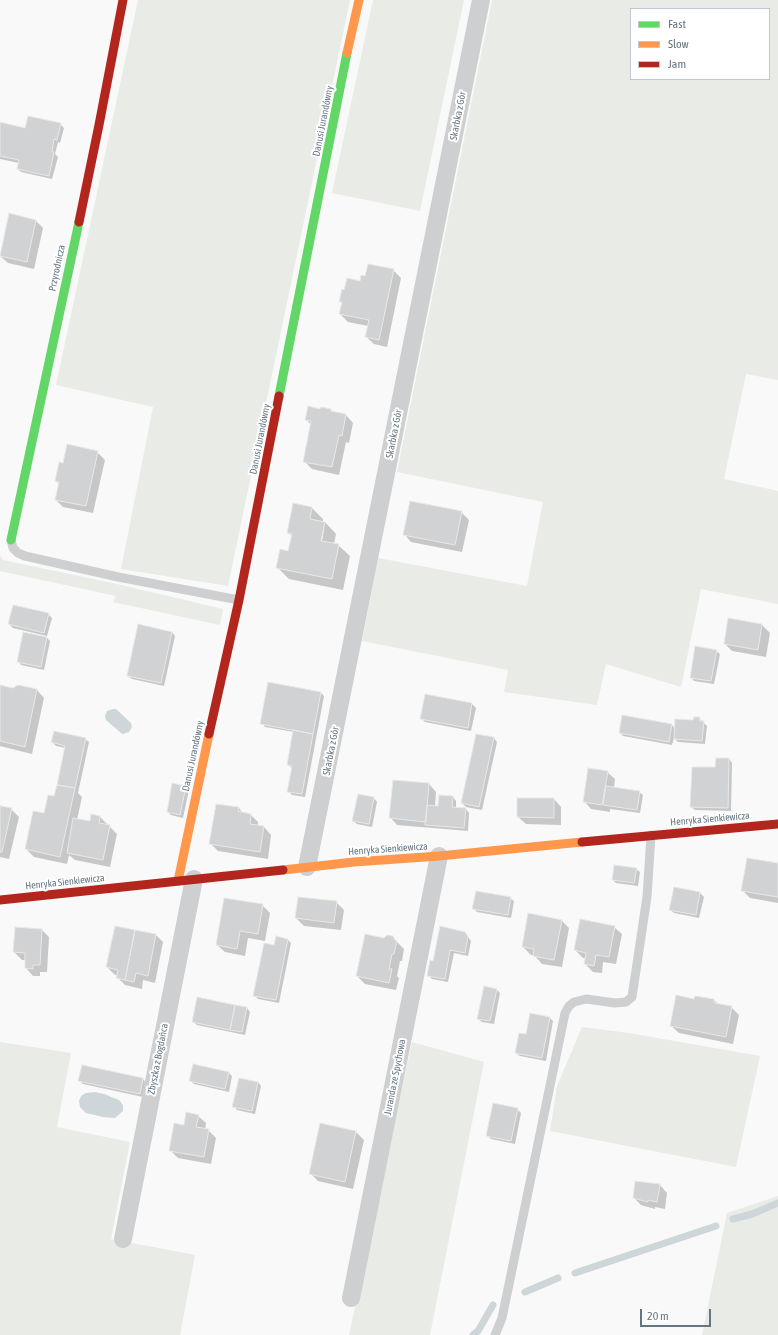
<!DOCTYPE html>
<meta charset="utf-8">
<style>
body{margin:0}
#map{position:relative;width:778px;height:1335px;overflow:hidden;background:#f9f9f9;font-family:"Asap Condensed",sans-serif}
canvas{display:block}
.legend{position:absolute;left:630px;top:8px;width:140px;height:72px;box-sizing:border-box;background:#fff;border:1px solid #c1c8cd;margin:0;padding:5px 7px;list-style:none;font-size:12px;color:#657683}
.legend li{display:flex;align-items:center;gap:8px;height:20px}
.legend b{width:20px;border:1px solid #c1c8cd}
.scale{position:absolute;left:640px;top:1309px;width:71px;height:18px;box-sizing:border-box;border:2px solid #657683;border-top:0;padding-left:5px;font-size:12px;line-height:14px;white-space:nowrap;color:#657683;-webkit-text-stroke:3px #fff;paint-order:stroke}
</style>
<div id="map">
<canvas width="778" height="1335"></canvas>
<ul class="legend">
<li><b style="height:5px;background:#63d668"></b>Fast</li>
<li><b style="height:5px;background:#ff974d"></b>Slow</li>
<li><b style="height:5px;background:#b3261e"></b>Jam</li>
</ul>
<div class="scale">20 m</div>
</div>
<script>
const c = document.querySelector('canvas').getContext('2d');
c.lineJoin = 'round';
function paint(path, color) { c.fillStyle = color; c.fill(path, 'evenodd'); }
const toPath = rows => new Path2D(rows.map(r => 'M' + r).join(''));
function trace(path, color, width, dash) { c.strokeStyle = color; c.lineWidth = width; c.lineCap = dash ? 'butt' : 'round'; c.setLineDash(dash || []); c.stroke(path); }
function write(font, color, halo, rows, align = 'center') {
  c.font = font + ' "Asap Condensed",sans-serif'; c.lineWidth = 4; c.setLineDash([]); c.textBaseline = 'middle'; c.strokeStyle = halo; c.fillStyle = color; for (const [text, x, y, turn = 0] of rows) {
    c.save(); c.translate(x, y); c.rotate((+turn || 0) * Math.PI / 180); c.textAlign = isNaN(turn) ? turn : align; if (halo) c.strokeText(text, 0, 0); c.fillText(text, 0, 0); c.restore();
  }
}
paint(toPath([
 [138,0,350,0,228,586,121,569,153,407,56,385],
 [373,0,464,0,420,211,332,193],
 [492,0,778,0,778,380,746,374,724,479,778,491,778,604,701,589,681,687,606,664,597,705,504,692,508,670,362,641,378,558,527,586,543,502,397,472],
 [631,9,769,9,769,79,631,79],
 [0,555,3,560,117,584,223,609,220,625,113,602,116,596,0,571],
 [582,1027,629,1033,760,1056,736,1167,550,1131,557,1086],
 [0,1042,71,1053,57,1127,130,1142,111,1239,195,1255,180,1335,0,1335],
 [412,1042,484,1062,430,1335,349,1335],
 [778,1196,778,1335,702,1335,727,1213]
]), '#e8ebe6');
paint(toPath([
 [113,709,116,709,131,723,132,727,129,732,123,734,121,733,106,720,105,716,107,711],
 [95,1092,104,1094,119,1100,123,1105,123,1111,115,1118,103,1117,86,1113,80,1107,79,1101,81,1096,86,1093]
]), '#ced6d9');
paint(toPath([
 [0,123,26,129,60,124,64,128,60,143,58,142,55,154,58,157,52,179,21,172,18,169,19,163,0,159],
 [35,220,43,228,34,269,8,263,0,256],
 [393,270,401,278,387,347,374,344,366,337,368,326,348,322,340,314,342,303,340,301,345,291,366,278],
 [321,410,331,410,333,412,346,415,353,423,349,443,346,442,339,475,312,469,304,461,311,425,306,419],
 [97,452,105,460,93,513,63,507,56,500,59,484,56,481,64,464],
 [294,504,312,508,323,519,323,522,325,522,336,534,334,544,338,545,350,556,343,590,289,579,277,567,289,552,292,536,288,533],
 [322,530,324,530,321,546,319,545],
 [461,512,469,520,462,552,411,542,404,534],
 [48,614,52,618,47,636,13,628,9,624],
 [729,619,762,625,770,633,766,657,732,651,725,644],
 [172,632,175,636,164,686,132,679,128,676],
 [47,638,50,641,44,670,21,665,18,661],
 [716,651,720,654,714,684,694,681,691,677],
 [0,686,13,689,18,686,37,690,44,698,32,754,0,746],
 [321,693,324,696,305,797,292,795,288,791,293,769,288,765,294,732,265,727,262,723],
 [426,695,472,704,476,708,471,731,425,722,421,718],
 [699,718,707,726,705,744,678,742,674,738,672,745,623,736,620,732,672,725,675,729],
 [494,738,497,742,482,810,466,807,462,803],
 [85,739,89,742,78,793,82,797,77,820,91,823,92,815,100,817,117,834,110,867,75,860,69,855,67,864,34,857,26,849,55,797,66,748,56,746,52,742],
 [729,759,732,763,731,811,695,810,691,807,716,768],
 [607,772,615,779,614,788,639,792,643,795,640,813,610,809,610,812,591,809,584,801],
 [429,784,436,792,435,806,438,807,453,797,456,801,456,808,466,809,469,813,468,831,397,825,390,817],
 [185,787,189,790,183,818,171,815,168,812],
 [359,795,374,798,377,802,372,827,357,824,353,821],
 [554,799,561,807,561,825,526,824,518,817],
 [0,805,3,807,11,809,19,817,9,859,0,857],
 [239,808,243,813,251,815,258,822,258,826,264,827,271,835,268,859,218,851,210,843],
 [778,864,778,903,750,898,742,890],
 [636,869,640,872,638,886,616,883,613,880],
 [674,888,700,893,704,897,699,918,674,913,670,910],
 [510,898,514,901,511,918,477,912,473,908],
 [336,902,344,910,341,930,304,926,296,918],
 [262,905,270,913,265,941,248,938,245,956,225,952,217,945],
 [561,920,569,928,562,967,542,964,534,955,531,955,523,947],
 [115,927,156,935,163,942,155,983,143,980,142,989,125,985,117,977,118,975,115,975,107,967],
 [614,927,622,934,616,964,603,962,602,973,593,972,585,964,586,958,583,958,575,950],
 [42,930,49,937,47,972,40,972,40,976,33,976,26,968,26,960,22,960,14,952],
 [465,933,471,941,468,956,454,953,448,982,432,979,428,975,433,962],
 [392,937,404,949,402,961,400,961,397,976,399,978,396,990,365,984,357,976,384,939],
 [288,940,291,943,279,1003,258,999,254,995],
 [496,989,500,993,494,1024,482,1022,478,1019],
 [695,1000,714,1000,719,1005,731,1007,739,1015,733,1044,679,1033,671,1026],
 [247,1008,250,1012,245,1035,197,1025,193,1022],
 [550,1018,553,1021,546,1061,520,1056,516,1053],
 [228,1072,232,1076,229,1092,194,1084,191,1081],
 [143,1079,146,1083,143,1097,83,1084,80,1081],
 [258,1082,261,1086,255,1114,237,1110,234,1106],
 [517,1109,521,1113,515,1144,491,1139,488,1136],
 [198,1116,206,1123,205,1130,208,1130,216,1138,211,1164,178,1158,170,1150,185,1126],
 [321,1125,356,1132,364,1140,353,1189,318,1181,311,1174],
 [660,1185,667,1193,665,1209,655,1207,655,1209,641,1205,634,1198]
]), '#0003');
trace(toPath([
 [733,1219,752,1214,778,1203],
 [575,1273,716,1226],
 [525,1292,558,1278],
 [473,1335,478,1331,493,1305]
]), '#ced6d9', 7);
const building = toPath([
 [28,116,61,123,57,140,54,139,52,152,54,152,49,176,17,169,19,160,0,156,0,122,25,128,28,116],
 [9,213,36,220,27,262,0,256,9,213],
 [368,264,394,269,379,340,365,337,369,320,339,314,342,302,339,302,342,289,344,290,347,278,360,281,361,275,365,276,368,264],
 [308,406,320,409,321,407,331,409,331,411,346,414,342,436,339,435,332,467,303,462,311,421,305,420,308,406],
 [67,444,98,451,86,506,55,500,59,482,55,481,59,462,63,463,67,444],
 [410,501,462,511,455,545,403,535,410,501],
 [293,503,312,507,310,519,325,522,321,541,339,544,332,579,276,568,280,549,288,551,292,534,287,533,293,503],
 [13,605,49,613,44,633,8,624,13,605],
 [728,618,762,624,758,650,724,644,728,618],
 [138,624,172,632,161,683,127,676,138,624],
 [23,632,47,637,41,667,17,662,23,632],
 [695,646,717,650,711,681,690,678,695,646],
 [268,682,321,692,313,734,260,724,268,682],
 [0,685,13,688,18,685,37,689,25,747,0,741,0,685],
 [425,694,472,703,468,728,420,719,425,694],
 [622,715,672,724,669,742,619,733,622,715],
 [694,717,700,717,699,721,704,721,702,741,674,739,675,719,693,720,694,717],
 [293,730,313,734,302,794,287,792,292,766,287,765,293,730],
 [54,731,86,738,75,788,57,785,65,746,51,742,54,731],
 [476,734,494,737,479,807,461,803,476,734],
 [716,758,729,758,728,808,690,807,692,767,715,767,716,758],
 [588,768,608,771,602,805,583,802,588,768],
 [393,780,429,783,426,822,389,818,393,780],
 [172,783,186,786,180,815,167,812,172,783],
 [57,785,75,788,60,857,25,849,33,811,44,813,48,795,54,796,57,785],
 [606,786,640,791,637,810,603,805,606,786],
 [358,794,374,797,369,824,352,821,358,794],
 [439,795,453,796,452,807,466,808,464,828,425,825,427,805,438,806,439,795],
 [517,798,554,798,554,818,517,817,517,798],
 [216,804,239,807,238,811,251,814,250,824,264,826,260,852,209,844,216,804],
 [0,806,12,808,2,852,0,852,0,806],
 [91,814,100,816,99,823,110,825,103,860,67,853,73,818,90,821,91,814],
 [747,858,778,863,778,897,741,891,747,858],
 [614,865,637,868,634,883,612,880,614,865],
 [674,887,700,892,696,915,669,910,674,887],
 [476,891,511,897,508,915,472,909,476,891],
 [298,897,337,901,334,923,295,918,298,897],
 [224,898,263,904,258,934,240,931,237,949,216,945,224,898],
 [528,913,562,920,554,960,533,956,534,949,522,947,528,913],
 [580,919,615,926,609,957,596,955,594,966,584,964,586,953,574,950,580,919],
 [115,926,135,930,125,980,116,978,118,970,106,967,115,926],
 [440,926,465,932,468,936,465,953,450,950,445,979,427,976,430,960,433,961,440,926],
 [15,927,42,929,40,965,33,965,33,969,25,968,25,953,13,952,15,927],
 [135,930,156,934,148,976,136,973,134,982,125,980,135,930],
 [365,934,384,938,387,935,393,936,395,940,397,941,394,954,392,954,389,969,392,969,389,983,356,976,365,934],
 [276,936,288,939,276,1000,253,996,264,943,274,945,276,936],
 [484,986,497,989,490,1021,477,1019,484,986],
 [676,995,694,999,695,996,714,999,714,1003,732,1006,726,1037,670,1026,676,995],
 [197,997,235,1005,230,1030,192,1022,197,997],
 [235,1005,247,1007,242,1032,230,1030,235,1005],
 [530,1013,550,1017,542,1058,515,1053,519,1033,526,1034,530,1013],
 [193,1064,229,1072,225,1089,189,1081,193,1064],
 [82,1065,143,1078,140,1094,78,1081,82,1065],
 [239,1078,258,1082,252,1111,232,1107,239,1078],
 [493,1103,518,1108,511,1141,486,1136,493,1103],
 [186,1112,199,1115,196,1127,209,1129,204,1157,169,1151,174,1123,184,1125,186,1112],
 [320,1123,356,1131,345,1182,309,1174,320,1123],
 [635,1181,660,1184,657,1202,648,1200,648,1202,633,1198,635,1181]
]);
paint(building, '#d0d2d3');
trace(building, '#e8e8e8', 1);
trace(toPath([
 [11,540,13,548,18,553,25,556,118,577,239,600],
 [495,1335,502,1318,565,1013,569,1006,574,1002,586,999,615,1003,626,1002,632,997,647,897,651,835]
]), '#cecfd0', 9);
trace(toPath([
 [307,867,481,0],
 [123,1239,194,879],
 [351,1298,439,856]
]), '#cecfd0', 18);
trace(toPath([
 [279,396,347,53],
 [11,540,79,222]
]), '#63d668', 9);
trace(toPath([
 [347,53,359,0],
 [283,870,354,862,439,856,582,842],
 [178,881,209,734]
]), '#ff974d', 9);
trace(toPath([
 [79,222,99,125,123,0],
 [209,734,239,600,279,396],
 [582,842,778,824],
 [0,900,283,870]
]), '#b3261e', 9);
write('10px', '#657683', '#fff', [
 ["Skarbka z Gór",458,116,-79],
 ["Danusi Jurandówny",323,121,-79],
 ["Przyrodnicza",57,268,-78],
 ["Skarbka z Gór",394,434,-79],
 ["Danusi Jurandówny",260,439,-79],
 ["Skarbka z Gór",331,751,-79],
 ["Danusi Jurandówny",193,756,-78],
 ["Henryka Sienkiewicza",710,819,-5],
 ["Henryka Sienkiewicza",388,849,-4],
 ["Henryka Sienkiewicza",65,882,-6],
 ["Zbyszka z Bogdańca",158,1059,-79],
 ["Juranda ze Spychowa",395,1077,-79]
]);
</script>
